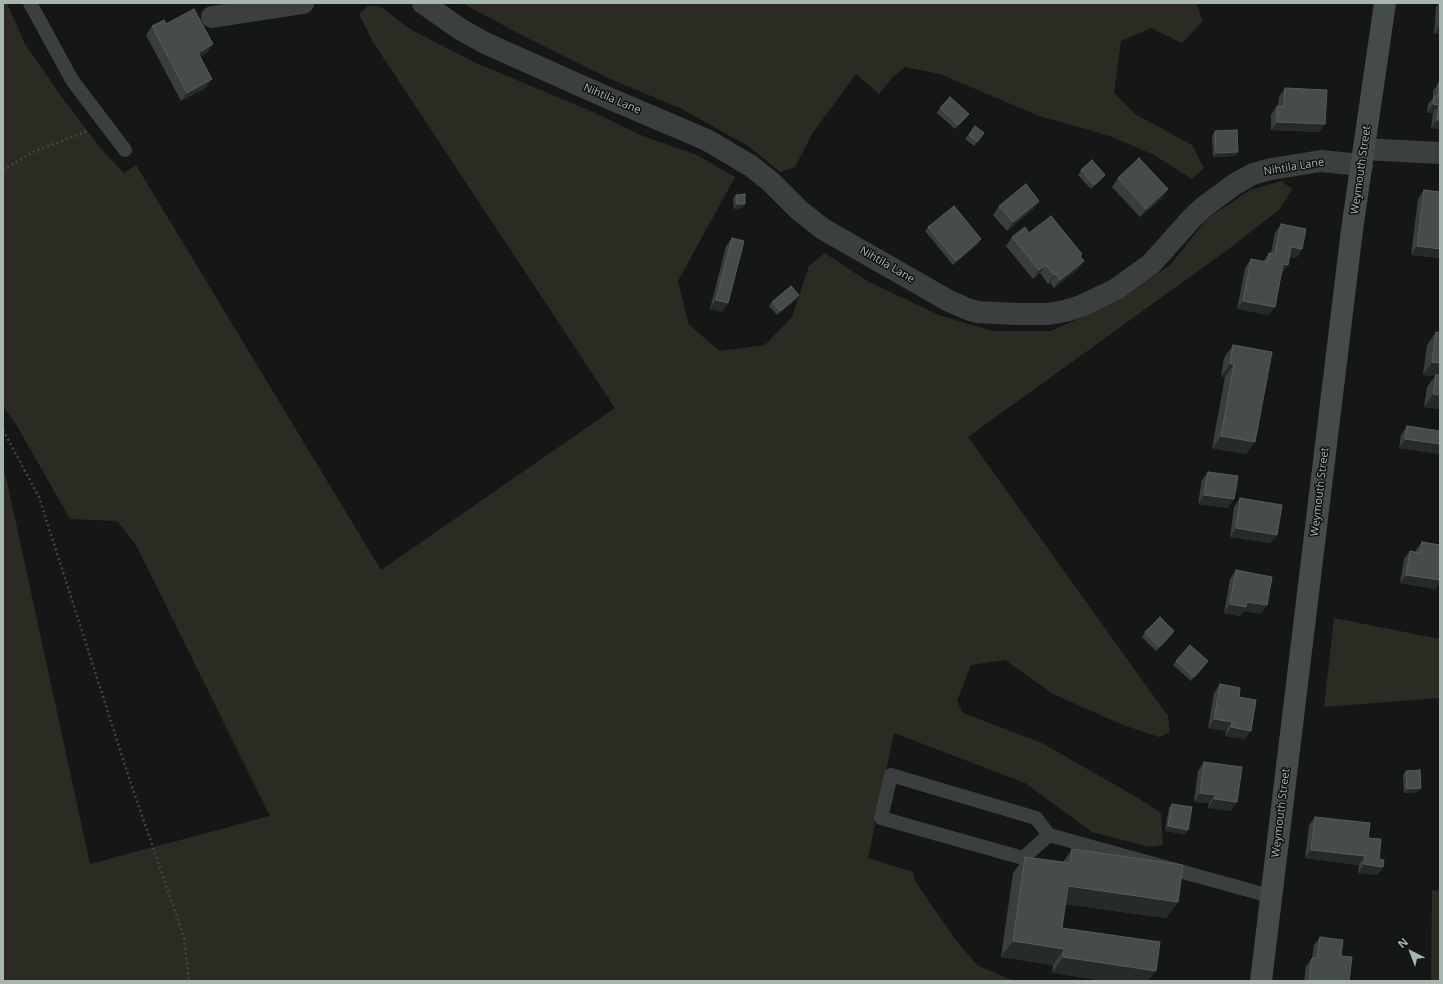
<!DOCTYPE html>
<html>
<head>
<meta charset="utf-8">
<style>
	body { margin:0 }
	#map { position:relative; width:1443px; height:984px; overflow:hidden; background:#151716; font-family:"Open Sans",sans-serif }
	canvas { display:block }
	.frame { position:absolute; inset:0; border:4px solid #a7b6ae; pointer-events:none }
	.north { position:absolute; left:1391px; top:932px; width:40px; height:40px; -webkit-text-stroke:3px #101211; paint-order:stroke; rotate:318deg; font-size:11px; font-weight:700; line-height:16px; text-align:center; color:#a7b6ae }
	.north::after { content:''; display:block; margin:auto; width:14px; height:18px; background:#a7b6ae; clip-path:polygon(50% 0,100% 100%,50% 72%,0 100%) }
</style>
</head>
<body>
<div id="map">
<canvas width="1443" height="984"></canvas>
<div class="frame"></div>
<div class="north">N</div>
</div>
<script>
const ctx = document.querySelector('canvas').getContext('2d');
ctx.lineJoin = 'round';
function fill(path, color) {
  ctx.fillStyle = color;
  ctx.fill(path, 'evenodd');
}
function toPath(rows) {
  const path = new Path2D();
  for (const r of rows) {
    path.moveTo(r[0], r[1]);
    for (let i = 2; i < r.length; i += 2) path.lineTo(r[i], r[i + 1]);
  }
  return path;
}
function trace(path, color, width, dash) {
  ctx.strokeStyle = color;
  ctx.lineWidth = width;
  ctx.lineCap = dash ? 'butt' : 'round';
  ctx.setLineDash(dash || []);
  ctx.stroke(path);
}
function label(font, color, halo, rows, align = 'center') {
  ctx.font = font + ' "Open Sans",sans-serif';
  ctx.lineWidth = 3;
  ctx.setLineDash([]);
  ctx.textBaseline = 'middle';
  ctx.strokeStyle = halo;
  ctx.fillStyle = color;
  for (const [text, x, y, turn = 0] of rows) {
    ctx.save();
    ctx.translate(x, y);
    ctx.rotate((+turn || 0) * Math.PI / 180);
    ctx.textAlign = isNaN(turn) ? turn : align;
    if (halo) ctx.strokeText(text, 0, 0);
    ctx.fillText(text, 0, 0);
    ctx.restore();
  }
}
const green = toPath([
	[3,3,7,3,25,44,61,96,102,150,124,173,136,165,381,570,615,408,373,42,359,14,369,5,381,7,410,29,476,63,586,109,643,136,697,155,735,177,678,281,689,325,720,351,765,345,792,317,809,266,825,253,867,281,939,315,992,331,1051,331,1120,300,1171,264,1208,218,1250,190,1282,181,1292,189,1280,209,1230,248,968,437,1168,716,1170,732,1159,737,1123,725,1053,694,1005,660,971,665,957,701,963,713,1042,743,1138,798,1161,813,1163,845,1149,847,1092,832,1025,783,894,733,868,858,913,872,915,881,955,939,977,965,1009,979,1018,981,3,981,3,471,6,477,90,864,270,816,136,545,117,521,70,519,17,426,3,406],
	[462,3,1196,3,1203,21,1182,43,1151,28,1121,41,1114,93,1135,114,1192,145,1204,168,1192,179,1154,155,1110,136,1039,116,940,74,905,67,893,77,879,94,856,74,812,134,795,167,780,172,748,146,682,109,610,79,531,40],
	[1334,618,1440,639,1440,698,1324,707],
	[1432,890,1440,891,1440,981,1431,981]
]);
const path = toPath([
	[3,170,35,151,88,131],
	[3,430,39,497,130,781,184,937,189,981]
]);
const lane = toPath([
	[30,3,72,80,125,150],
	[1049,835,1023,858,881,818,891,775,1036,818,1049,835,1270,896]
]);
const street = toPath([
	[423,3,460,29,485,43,606,97,707,140,751,166,771,182,799,210,823,229,949,301,970,310,978,312,1016,314,1048,314,1065,311,1081,306,1115,290,1151,264,1192,218,1205,206,1235,184,1253,174,1271,169,1321,161,1362,165],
	[212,17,303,3],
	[1364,149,1440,153]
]);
const secondary = toPath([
	[1261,981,1352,230,1385,3]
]);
const wall = toPath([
	[1439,3,1440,3,1440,34,1434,34,1436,7],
	[166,24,207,53,200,57,206,88,181,101,146,35,152,26],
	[1439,82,1440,129,1431,128,1433,113,1427,113,1428,104,1433,98,1433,91],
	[1285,88,1319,132,1271,130,1271,115,1277,106,1278,106,1279,97],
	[940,108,969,114,955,129,937,113],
	[975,126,984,133,974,146,965,139],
	[1215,131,1235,156,1213,157,1212,136],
	[1081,170,1102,179,1091,189,1078,175],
	[1118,178,1162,198,1140,217,1112,187],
	[1424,190,1440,192,1440,258,1411,255,1418,199],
	[736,195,742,208,734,209,733,199],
	[1039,201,1033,209,1007,231,993,215,999,206],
	[1281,224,1302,249,1296,258,1290,257,1282,274,1281,274,1269,315,1237,309,1245,268,1251,259,1263,262,1269,253,1271,253,1275,233],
	[928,227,978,244,953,265,925,231],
	[1029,233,1080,257,1078,269,1054,288,1050,283,1048,284,1040,273,1033,279,1006,246,1012,237],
	[732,238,722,312,710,309,726,246],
	[796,300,777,315,769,306,772,302],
	[1436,332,1440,333,1440,409,1424,407,1427,387,1435,376,1423,375,1427,345],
	[1233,345,1246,454,1212,448,1225,377,1221,376,1224,358],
	[1407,426,1440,431,1440,458,1439,458,1440,454,1399,448,1401,435],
	[1208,472,1228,508,1198,504,1202,480],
	[1240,498,1271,543,1230,537,1234,507],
	[1422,542,1440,545,1440,582,1435,589,1400,583,1404,559,1410,551,1416,552,1416,550],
	[1236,570,1261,614,1244,611,1240,616,1224,613,1230,579],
	[1174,631,1171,636,1156,651,1142,637,1145,632],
	[1176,661,1208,661,1191,681,1173,665],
	[1220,684,1239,697,1245,739,1225,736,1226,731,1208,728,1214,693],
	[1204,762,1231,811,1208,808,1209,803,1194,802,1198,771],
	[1406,771,1418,792,1404,793,1403,775],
	[1172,804,1188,830,1185,834,1165,831,1169,808],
	[1315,817,1368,838,1383,867,1377,875,1358,873,1359,865,1305,858,1309,825],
	[1072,849,1178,902,1166,918,1065,904,1062,928,1160,942,1052,973,1053,965,1001,957,1013,873,1025,857,1063,862],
	[1320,937,1341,956,1349,981,1304,981,1306,966,1312,958,1314,945]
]);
const shadedWall = toPath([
	[1440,25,1440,34,1434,34],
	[213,44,207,53,192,61,198,53],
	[212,79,206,88,181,101,187,93],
	[1433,104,1439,105,1433,113,1427,113],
	[969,114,966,118,955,129,958,125],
	[1437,120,1440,120,1440,129,1431,128],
	[1277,122,1325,124,1319,132,1271,130],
	[1238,152,1235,156,1213,157,1216,153],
	[1105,175,1102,179,1091,189,1094,185],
	[1168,189,1162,198,1140,217,1146,209],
	[1039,201,1033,209,1007,231,1013,222],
	[737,204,745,204,742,208,734,209],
	[981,239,978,244,953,265,956,261],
	[1417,246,1440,249,1440,258,1411,255],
	[1291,247,1302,249,1296,258,1285,256],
	[1084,261,1078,269,1054,288,1060,280],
	[1283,264,1288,265,1282,274,1277,273],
	[1046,265,1040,273,1033,279,1039,270],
	[1056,274,1050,283,1048,284,1054,275],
	[799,295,796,300,777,315,780,311],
	[716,300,728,303,722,312,710,309],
	[1243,301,1275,307,1269,315,1237,309],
	[1432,362,1440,363,1440,374,1438,377,1436,375,1435,376,1423,375],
	[1230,364,1234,364,1225,377,1221,376],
	[1433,394,1440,395,1440,409,1424,407],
	[1221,436,1255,442,1246,454,1212,448],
	[1405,439,1440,444,1440,454,1399,448],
	[1204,495,1234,499,1228,508,1198,504],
	[1236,528,1277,535,1271,543,1230,537],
	[1406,575,1440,580,1440,582,1435,589,1400,583],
	[1247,602,1267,605,1261,614,1244,611,1240,616,1224,613,1230,604],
	[1174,631,1171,636,1156,651,1159,647],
	[1208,661,1205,666,1191,681,1194,677],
	[1214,719,1232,722,1226,731,1208,728],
	[1231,727,1251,731,1245,739,1225,736],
	[1421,788,1418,792,1404,793,1407,789],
	[1200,793,1215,795,1209,803,1194,802],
	[1214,799,1237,802,1231,811,1208,808],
	[1168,826,1188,830,1185,834,1165,831],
	[1311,850,1365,856,1359,865,1305,858],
	[1364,864,1383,867,1377,875,1358,873],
	[1068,886,1178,902,1166,918,1056,903],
	[1013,941,1064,949,1053,965,1001,957],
	[1063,957,1156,971,1148,981,1103,981,1052,973]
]);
const building = toPath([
	[194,9,213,44,198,53,212,79,187,93,152,26,164,20,166,24,194,9],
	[1439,82,1440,82,1440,120,1437,120,1439,105,1433,104,1434,96,1438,96,1439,82],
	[1285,88,1327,90,1325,124,1277,122,1277,106,1284,107,1285,88],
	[950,97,969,114,958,125,940,108,950,97],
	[975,126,984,133,977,142,969,135,975,126],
	[1237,130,1238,152,1216,153,1215,131,1237,130],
	[1139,158,1168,189,1146,209,1118,178,1139,158],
	[1092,160,1105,175,1094,185,1081,170,1092,160],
	[1026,184,1039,201,1013,222,999,206,1026,184],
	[1424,190,1440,192,1440,249,1417,246,1424,190],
	[745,194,745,204,737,204,736,195,745,194],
	[954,206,981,239,956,261,928,227,954,206],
	[1051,216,1082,254,1080,256,1084,261,1060,280,1056,274,1054,275,1046,265,1039,270,1012,237,1025,227,1029,233,1051,216],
	[1281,224,1306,229,1302,249,1291,247,1288,265,1283,264,1275,307,1243,301,1251,259,1267,262,1269,253,1275,254,1281,224],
	[732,238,744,241,728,303,716,300,732,238],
	[791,286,799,295,780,311,772,302,791,286],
	[1436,332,1440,333,1440,363,1432,362,1436,332],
	[1233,345,1272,352,1255,442,1221,436,1234,364,1230,364,1233,345],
	[1436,375,1440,375,1440,395,1433,394,1436,375],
	[1407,426,1440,431,1440,444,1405,439,1407,426],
	[1208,472,1238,476,1234,499,1204,495,1208,472],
	[1240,498,1282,505,1277,535,1236,528,1240,498],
	[1422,542,1440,545,1440,580,1406,575,1410,551,1420,553,1422,542],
	[1236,570,1272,577,1267,605,1247,602,1246,607,1230,604,1236,570],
	[1160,617,1174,631,1159,647,1145,632,1160,617],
	[1190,645,1208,661,1194,677,1176,661,1190,645],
	[1220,684,1240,688,1239,697,1256,700,1251,731,1231,727,1232,722,1214,719,1220,684],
	[1204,762,1242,767,1237,802,1214,799,1215,795,1200,793,1204,762],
	[1420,770,1421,788,1407,789,1406,771,1420,770],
	[1172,804,1192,807,1188,830,1168,826,1172,804],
	[1315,817,1370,823,1368,838,1381,839,1379,859,1384,860,1383,867,1364,864,1365,856,1311,850,1315,817],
	[1072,849,1183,865,1178,902,1068,886,1062,928,1160,942,1156,971,1063,957,1064,949,1013,941,1025,857,1070,863,1072,849],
	[1320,937,1343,940,1341,956,1352,957,1349,981,1309,981,1312,958,1317,958,1320,937]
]);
const streetNames = [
	["Nihtila Lane",612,99,23],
	["Nihtila Lane",1294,167,-9],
	["Weymouth Street",1361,170,-82],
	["Nihtila Lane",887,265,30],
	["Weymouth Street",1320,492,-83],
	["Weymouth Street",1281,813,-83]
];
fill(green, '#2b2b23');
trace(path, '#404743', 2.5, [2, 3]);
trace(lane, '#3b403e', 14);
trace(street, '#3b403e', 22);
trace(secondary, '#444b48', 22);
fill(wall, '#3a3f3d');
fill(shadedWall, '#262a29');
fill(building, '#464c4a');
trace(building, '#555c59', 1);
label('11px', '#a7b6ae', '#101211', streetNames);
</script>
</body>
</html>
